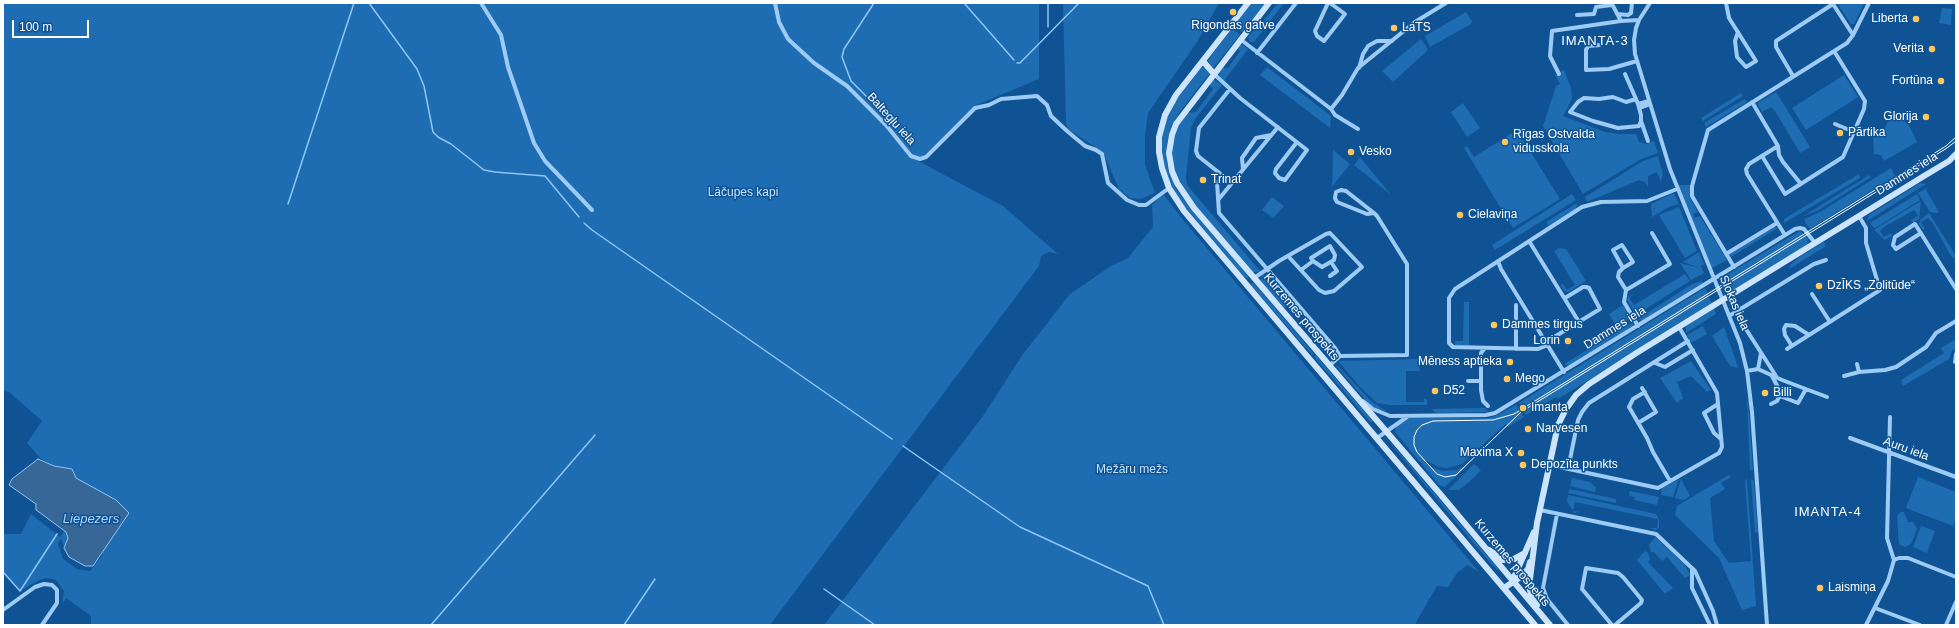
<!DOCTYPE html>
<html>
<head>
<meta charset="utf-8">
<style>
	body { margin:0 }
	#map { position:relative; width:1959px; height:628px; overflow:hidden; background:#0f5394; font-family:Arial,sans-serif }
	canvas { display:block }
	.frame { position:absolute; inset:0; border:4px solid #fff; pointer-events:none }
	.scale { position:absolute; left:12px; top:20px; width:77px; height:18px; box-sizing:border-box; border:2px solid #fff; border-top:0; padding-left:5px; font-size:12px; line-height:14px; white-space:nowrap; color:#fff; -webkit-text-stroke:3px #0f5394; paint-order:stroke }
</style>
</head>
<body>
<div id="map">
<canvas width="1959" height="628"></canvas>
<div class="frame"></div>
<div class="scale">100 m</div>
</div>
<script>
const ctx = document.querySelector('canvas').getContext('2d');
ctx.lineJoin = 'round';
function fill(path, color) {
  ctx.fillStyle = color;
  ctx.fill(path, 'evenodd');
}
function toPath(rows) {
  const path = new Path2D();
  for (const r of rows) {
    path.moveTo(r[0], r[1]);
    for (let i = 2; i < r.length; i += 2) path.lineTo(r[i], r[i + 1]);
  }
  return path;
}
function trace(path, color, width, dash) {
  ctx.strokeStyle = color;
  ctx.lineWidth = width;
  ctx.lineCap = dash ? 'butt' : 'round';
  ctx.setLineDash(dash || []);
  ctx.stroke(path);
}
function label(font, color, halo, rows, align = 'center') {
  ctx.font = font + ' Arial,sans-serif';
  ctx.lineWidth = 3;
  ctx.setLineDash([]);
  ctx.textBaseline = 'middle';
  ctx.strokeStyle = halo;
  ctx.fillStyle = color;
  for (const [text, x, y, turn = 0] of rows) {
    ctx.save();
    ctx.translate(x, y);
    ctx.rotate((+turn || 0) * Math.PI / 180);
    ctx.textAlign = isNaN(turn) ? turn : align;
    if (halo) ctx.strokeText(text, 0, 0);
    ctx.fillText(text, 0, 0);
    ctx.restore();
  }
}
const green = toPath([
	[3,3,1039,3,1039,79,974,106,918,161,1003,206,1058,254,1048,252,1041,256,1039,266,770,625,91,625,91,616,66,598,62,604,64,591,56,580,47,578,39,580,20,591,3,572,3,534,21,534,31,514,60,537,64,531,66,532,68,538,67,544,64,548,61,538,58,544,63,559,77,569,90,571,102,556,116,500,76,478,72,469,54,466,41,459,27,443,42,421,9,392,3,390],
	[1063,3,1219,3,1197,42,1148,113,1145,136,1145,165,1155,193,1141,199,1130,198,1119,189,1103,152,1068,129,1066,123],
	[1252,3,1265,3,1242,32,1234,26],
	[1278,3,1284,3,1254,42,1250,42,1248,37,1258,25,1261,24],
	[1837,3,1864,3,1854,24,1851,24],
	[1942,8,1952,9,1951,25,1939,23],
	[1466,12,1472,21,1471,24,1430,47,1425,36],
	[1232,28,1240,35,1213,68,1208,60],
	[1421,39,1428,50,1393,82,1382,71],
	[1239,45,1242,45,1248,49,1224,81,1218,73,1221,68,1228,68,1240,51,1237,48],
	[1202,67,1206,68,1210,73,1182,109,1171,126,1167,144,1167,162,1176,189,1183,198,1244,271,1248,276,1248,279,1244,277,1181,202,1168,180,1164,166,1161,144,1164,122,1177,99],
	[1267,67,1331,116,1330,128,1260,75],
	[1564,70,1571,88,1572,99,1563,116,1605,132,1620,134,1636,134,1639,142,1646,144,1654,141,1658,153,1641,159,1583,194,1543,126,1556,86,1560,84,1555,75],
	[1844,75,1858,97,1806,130,1792,108],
	[1213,79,1222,85,1195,119,1191,128,1186,177,1187,185,1260,271,1258,272,1252,272,1188,196,1179,181,1174,166,1172,148,1178,126,1186,113,1196,112,1213,89,1209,84],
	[1776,92,1810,147,1800,153,1775,111,1771,107,1762,112,1758,105,1758,103],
	[1741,93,1743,96,1703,121,1701,118],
	[1745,99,1747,102,1706,127,1704,123],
	[1463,103,1480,128,1467,137,1451,112],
	[1892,111,1909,125,1917,142,1884,161,1881,155,1874,154,1873,136,1884,131],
	[1517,130,1560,199,1513,228,1464,148,1467,146,1474,157],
	[1333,150,1350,164,1332,187],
	[1658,156,1663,174,1661,182,1657,172,1648,176,1648,187,1645,182,1639,180,1587,202,1585,197,1643,161],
	[1360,157,1391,195,1354,165],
	[1891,168,1895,176,1810,229,1806,224,1804,219,1820,212],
	[1859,174,1860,178,1784,223,1784,219],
	[1869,175,1871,177,1819,210,1802,217],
	[1920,183,1926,184,1867,221,1869,215],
	[1678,185,1690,185,1690,198,1698,212,1693,214,1695,218,1700,216,1727,260,1712,268],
	[1929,187,1926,190,1939,212,1937,213,1930,212,1918,193],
	[1674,193,1679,204,1669,207,1652,217,1651,204],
	[1163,194,1184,221,1479,572,1467,565,1457,573,1448,587,1437,586,1416,622,1416,625,824,625,983,416,1023,354,1070,294,1111,266,1128,258,1153,227,1152,205],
	[1572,194,1576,200,1495,250,1492,245],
	[1917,194,1920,200,1875,228,1873,227,1870,223],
	[1272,197,1284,206,1273,218,1262,210],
	[1921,201,1919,219,1913,223,1911,220,1918,216,1914,210,1884,227,1880,231,1884,237,1891,233,1892,236,1885,240,1875,231,1875,229],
	[1577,203,1576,209,1549,226,1546,222],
	[1679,207,1697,251,1685,258,1659,215],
	[1929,213,1956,256,1956,260,1951,256,1932,222,1928,218,1921,222,1925,229,1923,230,1919,224,1920,220],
	[1774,227,1778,228,1731,257,1730,254],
	[1800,231,1808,239,1807,245,1729,293,1723,277],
	[1824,242,1826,246,1791,268,1788,267,1799,257],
	[1559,248,1566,249,1586,281,1568,292,1564,291,1561,285,1563,284,1567,290,1575,285,1554,251],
	[1699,252,1704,264,1701,266,1704,273,1691,280,1680,263,1700,268,1683,262],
	[1263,274,1288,304,1285,308,1260,281],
	[1685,274,1690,281,1636,315,1627,300,1628,297,1635,293,1629,298,1634,305],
	[1702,281,1703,283,1641,321,1638,319,1692,284],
	[1251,283,1254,283,1314,354,1313,355,1304,346,1251,285],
	[1705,288,1712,304,1558,399,1556,397,1526,415,1519,403],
	[1464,302,1469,302,1469,345,1455,345,1455,341,1463,341],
	[1623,305,1631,318,1617,327,1609,314],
	[1714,308,1716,314,1686,333,1686,326],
	[1633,322,1633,326,1569,366,1564,364],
	[1703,326,1707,334,1691,343,1687,335],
	[1724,327,1736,361,1738,368,1730,366,1712,336],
	[1956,339,1956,349,1952,351,1949,359,1903,386,1901,380,1944,353,1941,348],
	[1316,355,1322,363,1374,422,1370,422,1345,393,1314,357],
	[1418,359,1420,371,1406,371,1406,402,1424,402,1424,398,1427,400,1427,405,1389,405,1377,403,1360,387,1339,362,1340,361],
	[1691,361,1711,390,1707,392,1691,376,1677,382,1683,398,1677,403,1660,378],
	[1336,364,1372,402,1388,412,1378,409,1368,403,1337,367],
	[1747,401,1748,401,1753,470,1750,470],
	[1516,405,1524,417,1508,427,1506,424,1501,428,1462,464,1448,468,1439,467,1425,460,1430,467,1443,471,1457,470,1465,466,1466,467,1445,487,1439,485,1395,432,1397,425,1409,418,1488,418,1495,416],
	[1485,408,1488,412,1437,413,1434,412,1432,409],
	[1385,437,1407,461,1499,570,1496,569,1480,551],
	[1474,464,1481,470,1468,483,1459,490,1448,490],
	[1729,475,1731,477,1721,483,1725,489,1710,498,1714,541,1729,563,1751,561,1745,481,1747,479,1756,606,1742,610,1719,558,1675,515,1677,506],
	[1918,477,1956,492,1956,518,1953,526,1906,508],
	[1572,478,1590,482,1596,488,1595,492,1570,486],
	[1679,479,1673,497,1661,495,1662,488],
	[1681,479,1690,496,1684,500,1675,498],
	[1751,479,1754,481,1758,532,1755,533],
	[1569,489,1616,499,1616,503,1568,493],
	[1630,491,1659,497,1657,505,1634,500,1635,497,1629,496],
	[1568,495,1656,514,1659,519,1659,528,1655,530,1650,528,1657,528,1658,519,1575,502,1573,511,1580,512,1574,513,1567,501],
	[1900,512,1904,512,1908,522,1913,522,1917,529,1911,544,1905,547,1899,544,1897,516],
	[1921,526,1935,531,1927,553,1913,547],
	[1655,537,1684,564,1690,575,1685,578,1667,557,1662,561,1654,552,1651,552,1649,545],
	[1645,551,1648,553,1650,559,1648,562,1673,588,1665,594,1637,560]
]);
const water = toPath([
	[38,459,54,466,72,469,76,478,116,500,129,513,93,566,85,566,69,557,64,548,68,538,66,532,39,512,36,510,36,504,9,485,12,479,38,459]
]);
const stream = toPath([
	[369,3,417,69,424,86,433,132,438,137,451,144,484,170,495,172,545,176,579,217],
	[874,3,844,49,842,57,851,81,880,110],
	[964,3,1014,60],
	[1048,3,1048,27],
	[1017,63,1020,63,1079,3],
	[288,204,354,3],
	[584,223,592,230,892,439],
	[903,446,1020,527,1148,586,1164,625],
	[3,572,20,591,57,534],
	[824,589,875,625],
	[431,625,595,435],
	[624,625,655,579]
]);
const street = toPath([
	[481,3,501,35,508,67,534,143,545,161,592,210],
	[775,3,779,22,788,39,814,63,847,86,886,125,911,156,920,159,926,157,975,108,989,105,1001,99,1037,96,1047,105,1051,116,1067,131,1085,146,1096,150,1102,154,1108,183,1127,200,1139,205,1146,205,1169,188],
	[1328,3,1315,31,1317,36,1324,41,1345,14,1330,3],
	[1650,3,1639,20,1636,28,1634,40,1635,54,1670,169,1740,343,1747,371,1752,412,1767,625],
	[1726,3,1729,18,1756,61,1746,67,1737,57,1735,41,1738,32],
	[1612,4,1621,21,1639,20],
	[1617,14,1628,15,1631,13,1632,3],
	[1577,15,1594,14,1596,7,1612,5],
	[1240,39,1331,109,1335,115,1358,129],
	[1600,45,1588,46,1586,50,1586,70,1609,69,1637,61],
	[1257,53,1296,3],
	[1359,68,1363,54,1368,46,1377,41,1392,41],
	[1214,74,1240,98,1307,150,1285,180,1279,178,1275,173,1276,169,1297,142],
	[1559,74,1550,56,1552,31,1621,21],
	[1625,74,1636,99,1638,104,1641,115,1641,121,1639,126,1618,128,1593,121,1570,112,1578,102,1584,98,1599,99,1613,97,1626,102,1636,99],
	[1793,76,1776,47,1776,41,1833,4,1853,35],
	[1230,89,1199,128,1196,151,1198,156,1232,183],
	[1752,102,1778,146,1779,155,1783,162,1801,184],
	[1638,104,1649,101],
	[1639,108,1650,104],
	[1331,109,1342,95,1358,68,1415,22,1446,3],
	[1641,121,1648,141],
	[1835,124,1854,132],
	[1778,146,1749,164,1746,169,1747,174,1785,235],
	[1762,156,1785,194,1843,157,1864,109,1865,101,1834,51],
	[1243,169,1242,158,1256,138,1271,135],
	[1217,182,1219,213,1335,348,1340,356],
	[1218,200,1278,127],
	[1921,233,1896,249,1893,245,1895,237,1915,224,1956,289],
	[1529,241,1579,322],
	[1726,254,1777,223],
	[1498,261,1501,269,1564,372],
	[1734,267,1692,196,1692,186,1708,130,1847,43,1853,35,1869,3],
	[1623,268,1633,262,1622,245,1613,250,1623,268,1619,272,1618,277,1626,290],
	[1301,270,1313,261,1311,258,1330,246,1335,255,1334,260,1322,267,1313,261],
	[1330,276,1337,271,1331,262],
	[1254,278,1279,261,1326,234,1330,233,1362,267,1334,291,1325,293,1319,290,1288,256],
	[1626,290,1670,264,1652,233],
	[1626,290,1624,302,1638,326],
	[1812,294,1830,322],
	[1735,312,1776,376],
	[1729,316,1814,264,1826,260],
	[1546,342,1600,309,1589,288,1586,287,1583,287,1565,298],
	[1548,345,1538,349,1453,347,1449,343,1449,298,1455,289,1582,207,1601,202,1647,201,1677,189],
	[1792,346,1785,335,1784,329,1786,325,1795,326,1809,335],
	[1485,348,1481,353,1481,390,1483,401,1488,406],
	[1516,349,1516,305],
	[1787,349,1880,290,1866,243,1866,228,1859,216],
	[1955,362,1956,354],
	[1655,363,1665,367,1693,350],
	[1857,364,1859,372],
	[1329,366,1340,356,1407,355,1407,264,1377,216,1374,213,1346,191,1341,190,1336,192,1335,198,1337,202,1367,214,1374,213],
	[1758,369,1761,353],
	[1747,371,1758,369,1782,380,1827,397],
	[1844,376,1859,372,1885,370,1896,367,1926,347,1936,333,1956,321],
	[1468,381,1481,381],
	[1645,392,1633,399,1629,407,1647,438,1653,452,1670,481],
	[1780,396,1798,403,1806,389],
	[1363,401,1373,409,1390,416,1486,415,1495,413,1795,229,1800,228,1804,229,1815,243],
	[1718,404,1704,413,1714,433,1721,439],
	[1771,404,1777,401,1781,393,1772,376],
	[1890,417,1887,538,1894,560],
	[1638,423,1656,412,1642,388],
	[1377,438,1407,417],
	[1850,438,1956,477],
	[1550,465,1658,488,1719,453,1722,447,1717,393,1679,327],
	[1568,469,1578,420,1582,412,1589,403,1688,341],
	[1540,510,1656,534,1695,571,1713,611,1717,625],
	[1557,514,1543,588,1547,599,1568,625],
	[1692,568,1692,588,1710,625],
	[1875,608,1920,625],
	[3,610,35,587,44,584,52,585,57,590,57,603,42,625],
	[1612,625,1582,589,1586,568,1618,573,1623,577,1642,600,1641,603,1615,625],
	[1866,625,1888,581,1894,560,1899,558,1908,558,1956,577],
	[1946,625,1956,602]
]);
const secondary = toPath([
	[1248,3,1176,95,1165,115,1159,137,1159,152,1162,168,1169,188,1184,211,1535,625],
	[1269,3,1176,124,1172,135,1169,153,1172,171,1177,183,1194,208,1441,495,1550,625],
	[1203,61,1214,74],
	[1489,550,1503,560,1514,559,1525,553],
	[1512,582,1534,532],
	[1504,588,1519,578,1528,569,1530,562],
	[1537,605,1532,597,1529,587,1537,523,1558,425,1566,409,1576,395,1589,384,1638,352,1924,176,1949,161,1956,154]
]);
const tram = toPath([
	[1956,137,1946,146,1514,414,1493,420,1433,421,1422,425,1417,430,1414,437,1414,445,1417,452,1437,474,1445,477,1456,475,1521,412,1947,148,1956,141]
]);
const markers = [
	[1233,12,4,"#ffc55f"],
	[1916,19,4,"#ffc55f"],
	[1394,28,4,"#ffc55f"],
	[1932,49,4,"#ffc55f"],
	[1941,81,4,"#ffc55f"],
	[1926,117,4,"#ffc55f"],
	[1840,133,4,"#ffc55f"],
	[1505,142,4,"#ffc55f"],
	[1351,152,4,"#ffc55f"],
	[1203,180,4,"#ffc55f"],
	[1460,215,4,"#ffc55f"],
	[1819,286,4,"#ffc55f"],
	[1494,325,4,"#ffc55f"],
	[1568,341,4,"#ffc55f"],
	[1510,362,4,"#ffc55f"],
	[1507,379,4,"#ffc55f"],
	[1435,391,4,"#ffc55f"],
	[1765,393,4,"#ffc55f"],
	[1523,408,4,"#ffc55f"],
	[1528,429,4,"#ffc55f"],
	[1521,453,4,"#ffc55f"],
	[1523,465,4,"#ffc55f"],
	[1820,588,4,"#ffc55f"]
];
const poiNames = [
	["Liberta",1908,19,"right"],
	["Rigondas gatve",1233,26,"center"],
	["LaTS",1402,28],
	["Verita",1924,49,"right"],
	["Fortūna",1933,81,"right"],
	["Glorija",1918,117,"right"],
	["Pārtika",1848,133],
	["Rīgas Ostvalda",1513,135],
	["vidusskola",1513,149],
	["Vesko",1359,152],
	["Trinat",1211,180],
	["Cielaviņa",1468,215],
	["DzĪKS „Zolitūde“",1827,286],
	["Dammes tirgus",1502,325],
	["Lorin",1560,341,"right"],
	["Mēness aptieka",1502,362,"right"],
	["Mego",1515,379],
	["D52",1443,391],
	["Billi",1773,393],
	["Imanta",1531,408],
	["Narvesen",1536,429],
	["Maxima X",1513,453,"right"],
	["Depozīta punkts",1531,465],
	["Laismiņa",1828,588]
];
const streetNames = [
	["Baltegļu iela",891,119,48],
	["Dammes iela",1907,174,-32],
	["Slokas iela",1734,303,67],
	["Kurzemes prospekts",1301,317,50],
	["Dammes iela",1615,328,-32],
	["Auru iela",1906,449,20],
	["Kurzemes prospekts",1512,563,50]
];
const parkNames = [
	["Lāčupes kapi",743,193],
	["Mežāru mežs",1132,470]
];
const neighbourhoodNames = [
	["IMANTA-3",1595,41],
	["IMANTA-4",1828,512]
];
const waterNames = [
	["Liepezers",91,519]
];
fill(green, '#1e6cb2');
fill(water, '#366797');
trace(water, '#8ec7f8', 1);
trace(stream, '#8ec7f8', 1.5);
trace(street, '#9dcbf4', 4);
trace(secondary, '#cce5fd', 6);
trace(tram, '#fff', 1);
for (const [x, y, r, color] of markers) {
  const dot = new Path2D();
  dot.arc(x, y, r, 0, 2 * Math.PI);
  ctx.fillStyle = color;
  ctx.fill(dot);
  trace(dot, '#0f5394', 1.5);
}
label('12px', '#fff', '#0f5394', poiNames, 'left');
label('12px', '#fff', '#0f5394', streetNames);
label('12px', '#c4e3fe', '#0f5394', parkNames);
ctx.letterSpacing = '1px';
label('13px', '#fff', '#0f5394', neighbourhoodNames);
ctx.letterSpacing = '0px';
label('italic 13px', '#a9d4fb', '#0f5394', waterNames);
</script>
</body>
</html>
